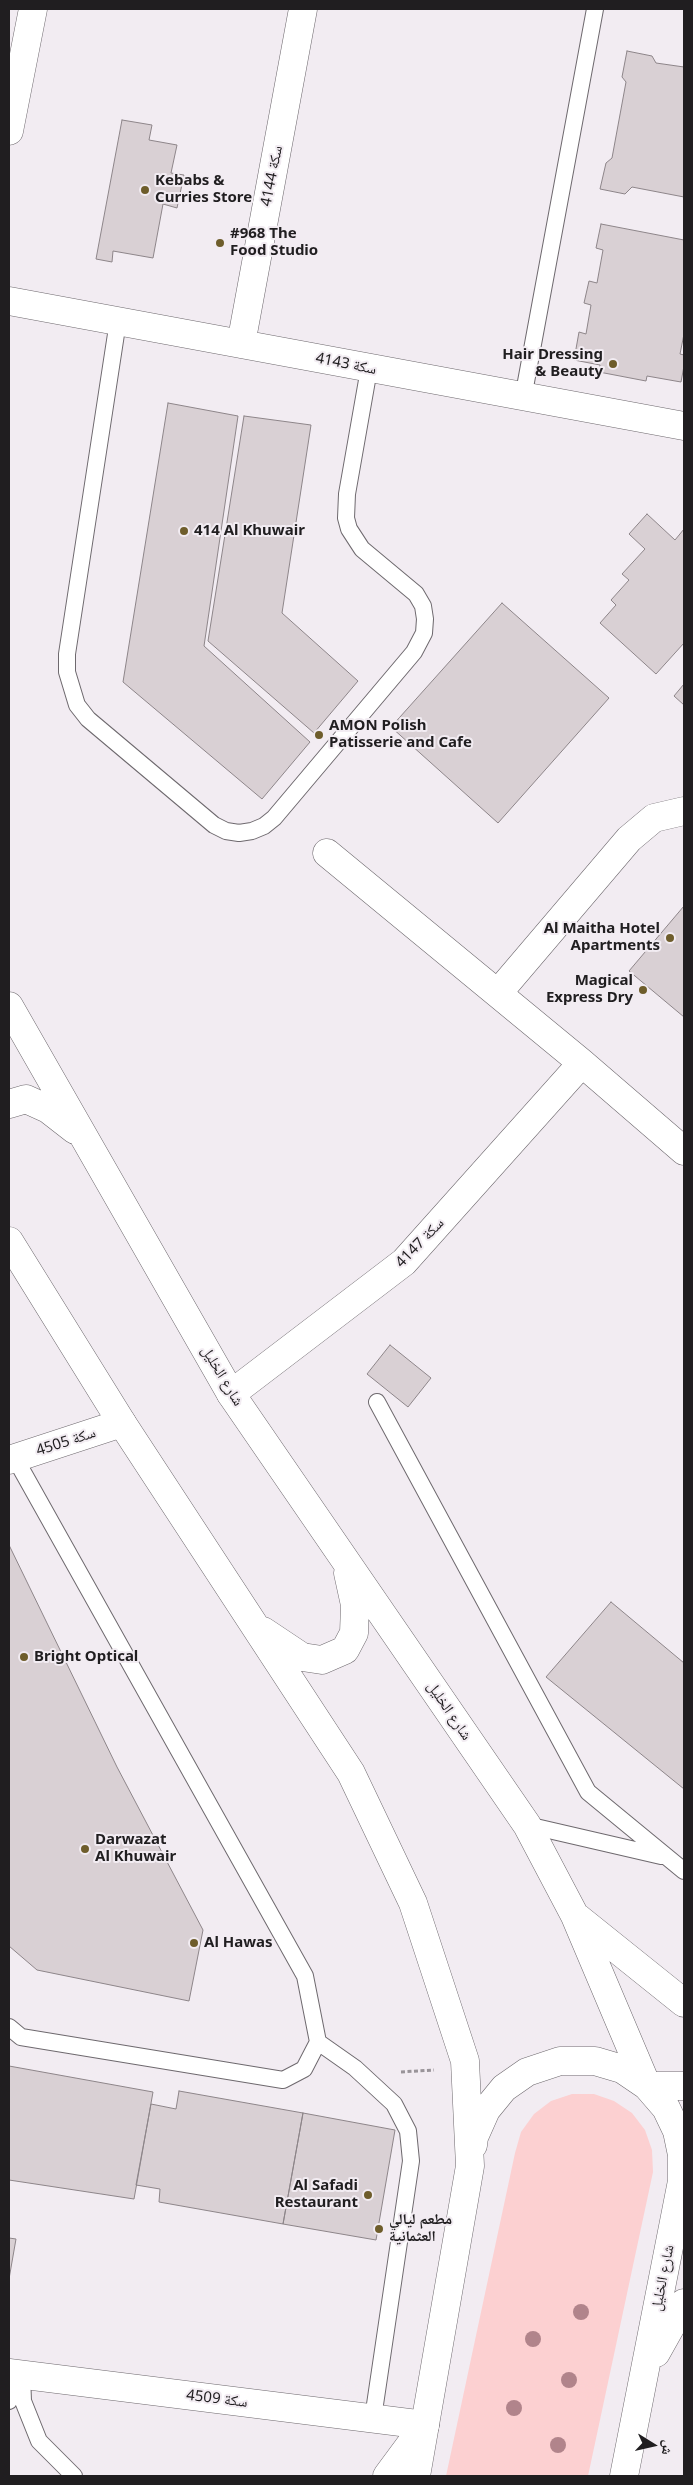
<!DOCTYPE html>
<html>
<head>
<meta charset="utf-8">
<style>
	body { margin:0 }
	#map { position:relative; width:693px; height:2485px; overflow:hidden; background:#f2ecf2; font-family:"Noto Sans","Noto Naskh Arabic",sans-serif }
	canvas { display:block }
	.frame { position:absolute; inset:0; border:10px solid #201e20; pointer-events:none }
	.north { position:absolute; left:628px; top:2420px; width:50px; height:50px; -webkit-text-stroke:4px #f2ecf2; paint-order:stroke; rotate:100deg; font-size:14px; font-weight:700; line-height:20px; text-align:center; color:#201e20 }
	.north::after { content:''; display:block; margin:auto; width:18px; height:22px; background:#201e20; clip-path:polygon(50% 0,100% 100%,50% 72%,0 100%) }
</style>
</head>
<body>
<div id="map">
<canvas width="693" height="2485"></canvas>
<div class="frame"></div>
<div class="north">ش</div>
</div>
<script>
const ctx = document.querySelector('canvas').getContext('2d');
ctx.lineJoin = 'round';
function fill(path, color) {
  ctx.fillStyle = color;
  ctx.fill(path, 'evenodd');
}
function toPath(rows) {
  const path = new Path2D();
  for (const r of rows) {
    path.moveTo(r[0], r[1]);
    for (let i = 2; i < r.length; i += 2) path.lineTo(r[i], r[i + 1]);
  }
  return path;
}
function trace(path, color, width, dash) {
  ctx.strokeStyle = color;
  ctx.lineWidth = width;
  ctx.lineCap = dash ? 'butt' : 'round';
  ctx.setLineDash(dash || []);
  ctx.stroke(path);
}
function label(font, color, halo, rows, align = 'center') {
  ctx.font = font + ' "Noto Sans","Noto Naskh Arabic",sans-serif';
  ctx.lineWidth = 4;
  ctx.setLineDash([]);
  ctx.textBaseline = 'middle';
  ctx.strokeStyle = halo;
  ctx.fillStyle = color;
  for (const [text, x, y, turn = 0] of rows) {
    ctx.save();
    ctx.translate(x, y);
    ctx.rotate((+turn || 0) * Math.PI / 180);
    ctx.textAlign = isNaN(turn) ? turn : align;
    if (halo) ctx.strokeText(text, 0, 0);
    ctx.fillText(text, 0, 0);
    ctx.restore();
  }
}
const green = toPath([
	[572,2094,594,2094,614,2101,632,2113,645,2130,652,2150,653,2172,588,2476,446,2476,515,2153,521,2132,534,2114,551,2101]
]);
const building = toPath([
	[627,51,652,56,656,63,684,67,684,197,632,187,625,194,600,189,606,163,612,158,626,82,622,77,627,51],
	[122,120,152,125,149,140,177,145,171,173,184,175,177,208,163,204,153,258,113,251,112,262,96,259,122,120],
	[601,224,684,240,684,334,680,354,684,355,684,366,681,382,647,376,646,381,599,372,600,365,574,360,579,332,586,334,591,305,584,303,589,281,597,283,603,250,596,248,601,224],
	[168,403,238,416,204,646,310,742,262,799,123,682,168,403],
	[244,416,311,425,282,613,358,681,314,733,208,641,244,416],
	[647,514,675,540,684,529,684,643,656,674,600,623,616,605,611,600,629,580,622,574,645,549,629,534,647,514],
	[502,603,609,698,498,823,391,727,502,603],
	[684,684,684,705,674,696,684,684],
	[684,906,684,1017,629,971,684,906],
	[390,1345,431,1378,408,1407,367,1374,390,1345],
	[9,1545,117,1767,203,1930,189,2001,37,1970,9,1946,9,1545],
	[611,1602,684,1663,684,1789,546,1677,611,1602],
	[9,2066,153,2092,134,2199,9,2180,9,2066],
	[179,2091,303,2113,283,2224,159,2202,160,2189,136,2185,151,2104,176,2109,179,2091],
	[303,2113,395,2130,376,2240,283,2224,303,2113],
	[9,2238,16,2239,9,2279,9,2238]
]);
const path = toPath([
	[401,2072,434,2070]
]);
const lane = toPath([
	[118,321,67,654,67,672,77,705,88,719,214,825,226,831,239,833,252,831,264,826,274,818,414,652,424,633,425,619,423,606,416,594,362,549,349,529,346,518,347,494,369,369],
	[523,398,595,9],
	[377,1402,588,1792,684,1871],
	[527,1825,661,1856],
	[9,2027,21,2037,283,2080,304,2069,318,2042,305,1976,15,1458],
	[318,2042,355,2068,394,2104,408,2131,411,2161,373,2418],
	[22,2374,23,2401,39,2441,74,2476],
	[9,2401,21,2376]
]);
const street = toPath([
	[9,301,684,426],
	[241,344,303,9],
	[327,853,582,1063],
	[498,993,629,839,654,818,684,811],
	[231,1394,404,1262,582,1063,684,1151],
	[9,1460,122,1423],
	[9,2373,425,2425]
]);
const secondary = toPath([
	[9,131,33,9],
	[9,1006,231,1394,527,1825,575,1916,647,2086,666,2108,677,2131,682,2155,682,2181,624,2476],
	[9,1104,26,1099,48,1109,75,1130],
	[9,1241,122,1423,351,1773,413,1903,465,2061,470,2166,416,2476],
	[263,1631,302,1657,322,1660,345,1650,354,1633,355,1605,348,1573],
	[578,1918,684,2003],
	[473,2145,474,2137,486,2110,504,2088,527,2072,560,2061,595,2061,622,2069,647,2086,684,2086],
	[656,2353,684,2303],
	[387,2476,421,2430]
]);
const trees = [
	[581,2312],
	[533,2339],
	[569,2380],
	[514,2408],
	[558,2445]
];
const markers = [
	[145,190,5,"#6e5d2b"],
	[220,243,5,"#6e5d2b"],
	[613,364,5,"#6e5d2b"],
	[184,531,5,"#6e5d2b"],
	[319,735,5,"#6e5d2b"],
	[670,938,5,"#6e5d2b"],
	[643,990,5,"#6e5d2b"],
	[24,1657,5,"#6e5d2b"],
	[85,1849,5,"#6e5d2b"],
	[194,1943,5,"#6e5d2b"],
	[368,2195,5,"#6e5d2b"],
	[379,2229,5,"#6e5d2b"]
];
const streetNames = [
	["سكة 4144",272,176,-79],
	["سكة 4143",346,364,11],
	["سكة 4147",420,1243,-46],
	["شارع الخليل",222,1376,59],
	["سكة 4505",66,1442,-18],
	["شارع الخليل",449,1711,56],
	["شارع الخليل",663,2278,-79],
	["سكة 4509",217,2399,7]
];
const poiNames = [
	["Kebabs &",155,181],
	["Curries Store",155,198],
	["#968 The",230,234],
	["Food Studio",230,251],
	["Hair Dressing",603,355,"right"],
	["& Beauty",603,372,"right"],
	["414 Al Khuwair",194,531],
	["AMON Polish",329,726],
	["Patisserie and Cafe",329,743],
	["Al Maitha Hotel",660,929,"right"],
	["Apartments",660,946,"right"],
	["Magical",633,981,"right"],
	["Express Dry",633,998,"right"],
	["Bright Optical",34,1657],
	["Darwazat",95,1840],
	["Al Khuwair",95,1857],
	["Al Hawas",204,1943],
	["Al Safadi",358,2186,"right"],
	["Restaurant",358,2203,"right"],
	["مطعم ليالي",389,2220],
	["العثمانية",389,2237]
];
fill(green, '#fcd0d1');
fill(building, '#d9d0d4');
trace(building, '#8d8589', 1);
trace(lane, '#6e696e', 18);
trace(street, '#6e696e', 29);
trace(secondary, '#6e696e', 29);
trace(path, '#999499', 3, [4, 2.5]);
trace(lane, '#fff', 16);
trace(street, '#fff', 28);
trace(secondary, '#fff', 28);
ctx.fillStyle = '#b1848b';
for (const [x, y] of trees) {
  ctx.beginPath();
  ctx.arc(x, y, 8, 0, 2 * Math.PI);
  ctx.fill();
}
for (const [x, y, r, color] of markers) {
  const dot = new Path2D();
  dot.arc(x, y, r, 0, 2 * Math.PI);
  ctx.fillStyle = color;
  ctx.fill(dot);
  trace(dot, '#f2ecf2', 2);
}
label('15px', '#201e20', '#f2ecf2', streetNames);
label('bold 15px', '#201e20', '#f2ecf2', poiNames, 'left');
</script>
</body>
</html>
